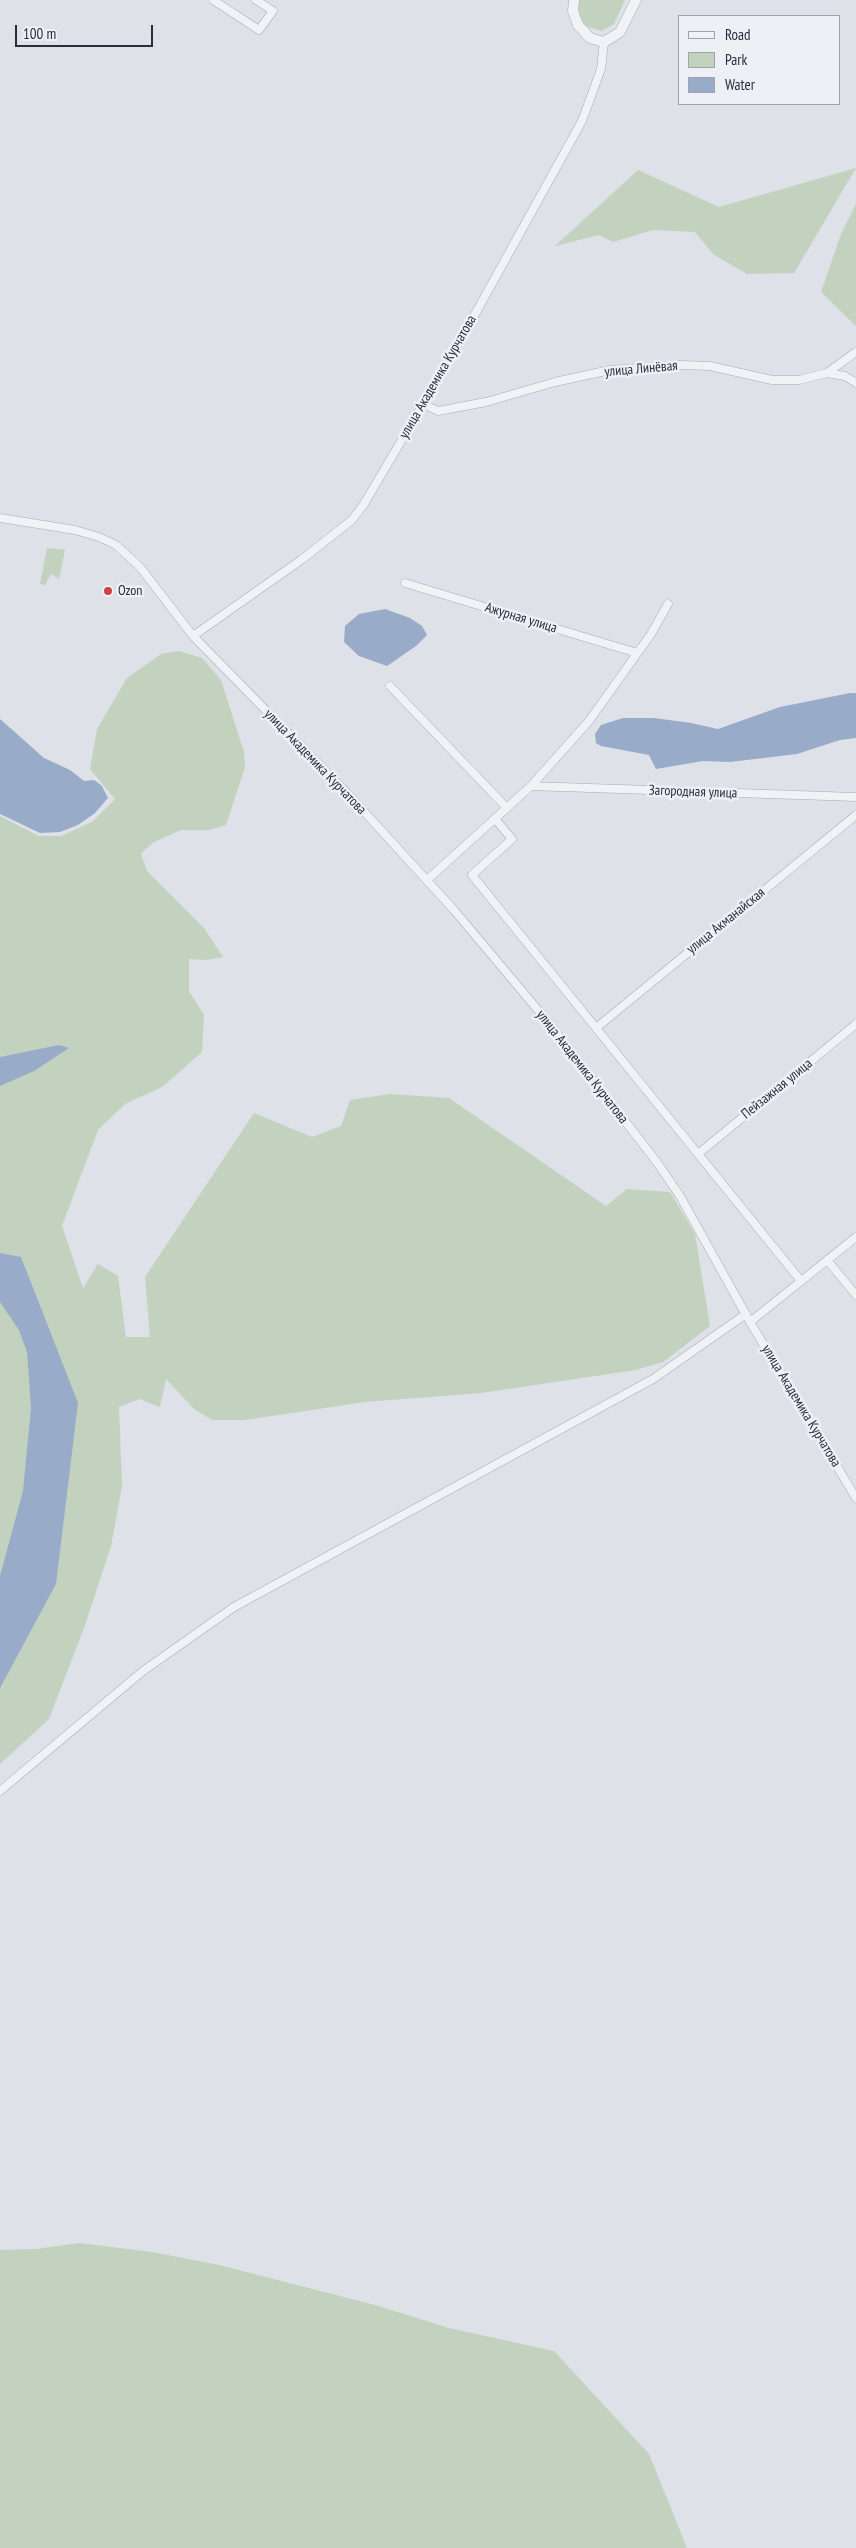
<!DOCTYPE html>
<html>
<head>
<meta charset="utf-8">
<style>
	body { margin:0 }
	#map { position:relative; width:856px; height:2548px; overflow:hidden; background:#dee1e8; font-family:"PT Sans Narrow",sans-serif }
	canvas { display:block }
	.legend { position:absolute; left:678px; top:15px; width:162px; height:90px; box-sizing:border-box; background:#edf0f5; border:1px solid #9ea2ac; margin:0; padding:6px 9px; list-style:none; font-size:15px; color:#272d3f }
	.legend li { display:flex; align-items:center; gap:10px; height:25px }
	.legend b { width:25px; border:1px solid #9ea2ac }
	.scale { position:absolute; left:15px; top:25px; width:138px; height:22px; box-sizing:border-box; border:2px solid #272d3f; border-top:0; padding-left:6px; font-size:15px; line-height:18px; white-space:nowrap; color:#272d3f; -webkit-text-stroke:4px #edf0f5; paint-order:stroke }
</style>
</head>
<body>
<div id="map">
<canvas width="856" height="2548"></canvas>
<ul class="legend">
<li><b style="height:6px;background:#f1f2f6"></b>Road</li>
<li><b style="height:14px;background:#c2d2bf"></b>Park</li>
<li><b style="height:14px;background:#98abc8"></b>Water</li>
</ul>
<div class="scale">100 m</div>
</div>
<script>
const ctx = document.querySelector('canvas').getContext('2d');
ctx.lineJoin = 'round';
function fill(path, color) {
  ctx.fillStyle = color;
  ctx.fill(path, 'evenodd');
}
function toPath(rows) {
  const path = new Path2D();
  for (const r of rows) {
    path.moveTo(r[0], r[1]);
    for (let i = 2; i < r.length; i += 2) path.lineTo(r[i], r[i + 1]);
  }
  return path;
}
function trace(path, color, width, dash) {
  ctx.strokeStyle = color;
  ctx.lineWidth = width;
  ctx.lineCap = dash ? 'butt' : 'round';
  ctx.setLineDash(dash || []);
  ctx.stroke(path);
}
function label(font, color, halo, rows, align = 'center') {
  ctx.font = font + ' "PT Sans Narrow",sans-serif';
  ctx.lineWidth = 5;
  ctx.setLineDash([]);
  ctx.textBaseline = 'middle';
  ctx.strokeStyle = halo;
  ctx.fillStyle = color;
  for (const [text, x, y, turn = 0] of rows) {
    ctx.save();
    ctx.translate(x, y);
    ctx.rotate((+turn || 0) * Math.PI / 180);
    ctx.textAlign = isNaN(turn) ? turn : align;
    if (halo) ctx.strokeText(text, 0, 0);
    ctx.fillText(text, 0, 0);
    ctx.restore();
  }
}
const green = toPath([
	[578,0,625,0,614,24,602,31,585,26,577,12],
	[856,168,794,273,747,274,713,254,695,232,653,230,613,242,599,235,555,246,638,170,719,207],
	[856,204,856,326,821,292,841,234],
	[47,548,65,550,59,579,51,574,45,585,40,584],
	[179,651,202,658,221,680,244,752,245,767,226,825,209,830,181,830,154,842,141,853,147,871,204,928,223,957,206,960,189,959,189,991,204,1015,202,1052,162,1087,125,1104,98,1130,62,1226,83,1288,98,1264,118,1276,126,1337,150,1337,145,1277,254,1113,312,1137,341,1126,350,1100,390,1094,449,1098,606,1206,627,1189,670,1192,695,1234,710,1326,663,1362,636,1370,481,1393,365,1402,245,1420,212,1420,194,1409,166,1379,160,1407,139,1399,119,1407,122,1486,111,1546,84,1628,49,1719,0,1764,0,816,39,836,61,836,92,822,115,799,90,769,97,729,127,678,161,654],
	[79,2243,152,2252,219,2265,375,2305,449,2328,554,2351,649,2454,687,2548,0,2548,0,2250,36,2249]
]);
const water = toPath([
	[385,609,410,618,422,626,427,635,416,646,387,666,359,656,344,642,345,626,359,614],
	[850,693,856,693,856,738,840,740,797,754,730,762,703,761,656,769,649,755,601,746,596,743,595,734,601,725,623,718,654,718,691,723,718,729,780,707],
	[0,719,44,758,70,770,84,781,94,780,102,786,108,798,95,813,78,825,60,832,40,833,0,814],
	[59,1045,69,1048,34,1071,0,1086,0,1057],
	[0,1253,21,1257,78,1403,56,1584,0,1688,0,1576,23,1491,31,1408,27,1352,19,1330,0,1302]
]);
const minor = toPath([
	[213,0,259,30,273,11,256,0],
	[604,42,601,69,582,121,458,345,364,504,352,520,301,560,193,636,347,793,454,910,548,1022,656,1161,680,1196,750,1322,856,1498],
	[827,373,845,376,856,383],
	[423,404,438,411,486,402,555,382,610,370,681,365,710,366,772,380,799,380,827,373,856,352],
	[0,518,75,530,99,537,116,545,140,567,193,636],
	[405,583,637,653],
	[390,686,507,808],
	[531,786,856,797],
	[495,819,512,839,472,875,801,1281],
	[427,880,531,786,589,721,651,634,668,604],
	[596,1028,856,815],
	[698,1154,856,1024],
	[827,1260,856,1295],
	[750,1322,856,1237],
	[0,1791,143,1671,234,1607,653,1379,746,1314]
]);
const tertiary = toPath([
	[574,0,573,11,578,25,590,38,604,42,620,32,636,0]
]);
const markers = [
	[108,591,5,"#cf4147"]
];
const streetNames = [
	["улица Линёвая",641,369,-5],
	["улица Академика Курчатова",438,377,-60],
	["Ажурная улица",521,618,17],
	["улица Академика Курчатова",315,762,46],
	["Загородная улица",693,792,2],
	["улица Акманайская",726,921,-39],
	["улица Академика Курчатова",582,1067,52],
	["Пейзажная улица",777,1089,-39],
	["улица Академика Курчатова",801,1406,59]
];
const poiNames = [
	["Ozon",118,591]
];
fill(green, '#c2d2bf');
fill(water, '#98abc8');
trace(minor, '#a7abb5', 9);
trace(tertiary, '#a7abb5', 11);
trace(minor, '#f1f2f6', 8);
trace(tertiary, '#f1f2f6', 10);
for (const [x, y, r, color] of markers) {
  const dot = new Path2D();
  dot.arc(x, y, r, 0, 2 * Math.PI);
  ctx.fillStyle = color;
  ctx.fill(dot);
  trace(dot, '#edf0f5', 2);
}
label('14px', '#272d3f', '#edf0f5', streetNames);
label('14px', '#272d3f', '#edf0f5', poiNames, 'left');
</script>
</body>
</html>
